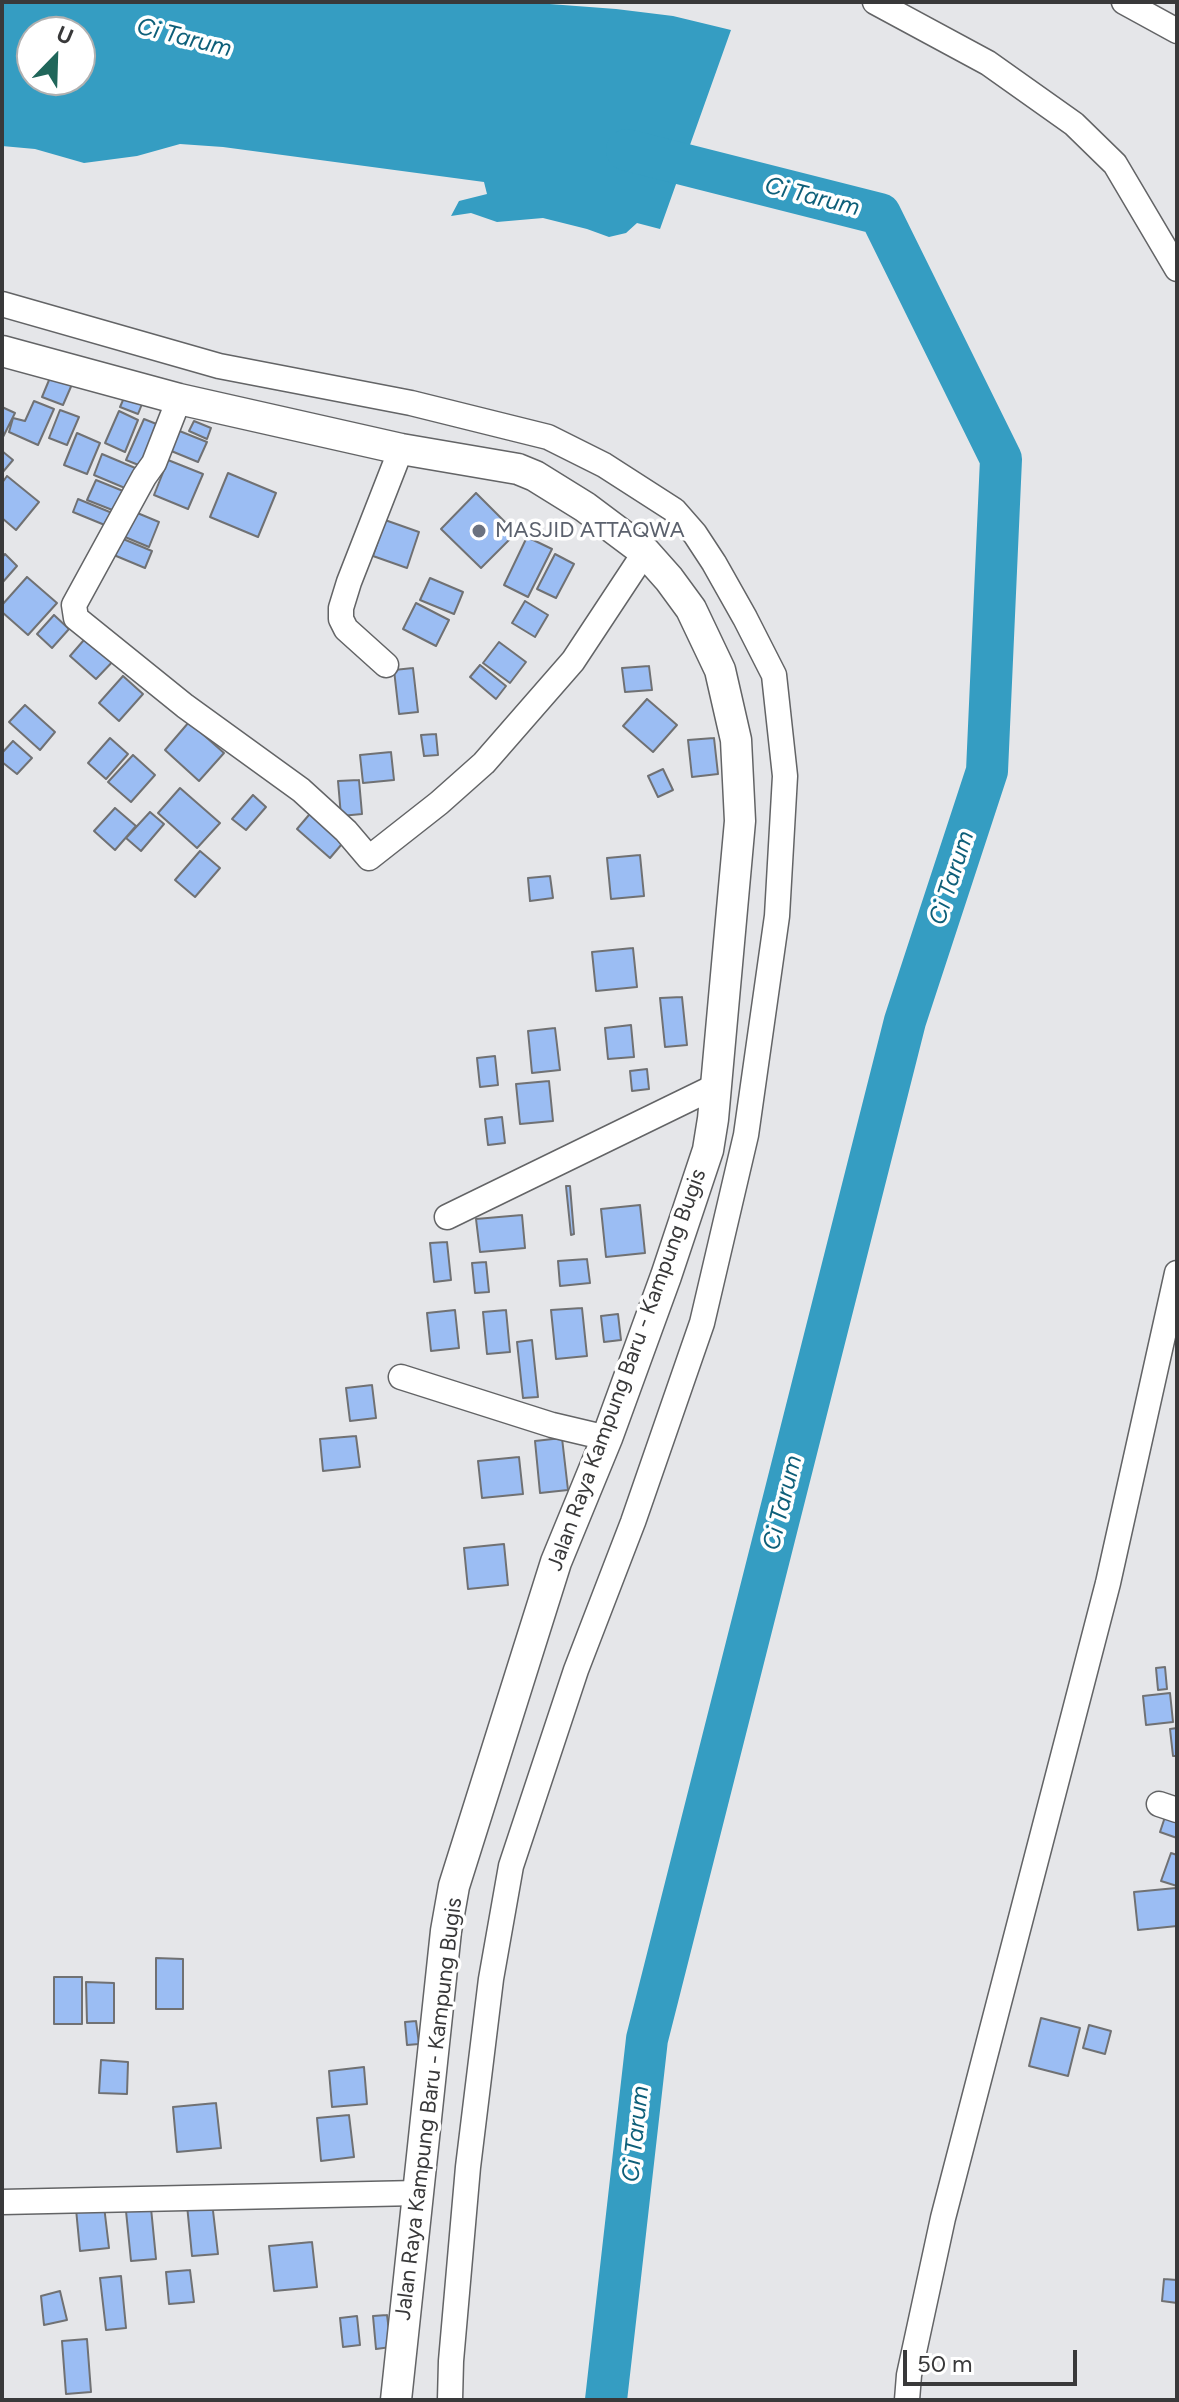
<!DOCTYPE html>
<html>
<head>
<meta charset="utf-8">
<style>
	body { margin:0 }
	#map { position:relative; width:1179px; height:2402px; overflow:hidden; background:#e5e6e9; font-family:Figtree,sans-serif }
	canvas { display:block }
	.frame { position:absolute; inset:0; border:4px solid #39393a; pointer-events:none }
	.north { position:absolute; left:16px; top:16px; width:80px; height:80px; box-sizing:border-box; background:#fff; border:2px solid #b0b0b0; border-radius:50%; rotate:23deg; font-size:22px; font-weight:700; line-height:32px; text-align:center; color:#39393a }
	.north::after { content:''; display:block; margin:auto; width:28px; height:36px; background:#20665a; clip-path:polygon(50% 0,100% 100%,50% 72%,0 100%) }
	.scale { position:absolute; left:903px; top:2350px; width:174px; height:36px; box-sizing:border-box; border:4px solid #39393a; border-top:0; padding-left:10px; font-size:24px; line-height:28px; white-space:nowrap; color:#39393a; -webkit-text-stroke:6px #fff; paint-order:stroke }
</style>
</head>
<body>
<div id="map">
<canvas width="1179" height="2402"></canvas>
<div class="frame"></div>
<div class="north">U</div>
<div class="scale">50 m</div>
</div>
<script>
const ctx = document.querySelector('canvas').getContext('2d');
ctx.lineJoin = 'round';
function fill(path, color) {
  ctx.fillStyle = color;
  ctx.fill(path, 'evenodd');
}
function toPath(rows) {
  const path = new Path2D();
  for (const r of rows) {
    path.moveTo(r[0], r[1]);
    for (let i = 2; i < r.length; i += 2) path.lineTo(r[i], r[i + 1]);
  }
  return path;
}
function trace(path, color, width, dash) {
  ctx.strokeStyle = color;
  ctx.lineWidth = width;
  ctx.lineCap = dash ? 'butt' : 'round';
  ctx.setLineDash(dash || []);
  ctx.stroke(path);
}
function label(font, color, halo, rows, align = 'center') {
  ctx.font = font + ' Figtree,sans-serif';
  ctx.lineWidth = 7;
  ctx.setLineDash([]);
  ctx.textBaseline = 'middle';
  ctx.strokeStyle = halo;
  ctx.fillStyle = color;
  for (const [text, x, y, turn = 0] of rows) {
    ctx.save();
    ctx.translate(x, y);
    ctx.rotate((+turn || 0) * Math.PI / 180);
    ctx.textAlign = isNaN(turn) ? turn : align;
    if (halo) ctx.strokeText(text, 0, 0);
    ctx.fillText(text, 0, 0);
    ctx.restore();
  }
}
const water = toPath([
	[2,2,523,2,616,9,673,16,731,30,660,229,637,223,626,233,609,237,587,229,543,218,497,222,471,213,451,216,459,201,487,194,484,182,223,147,180,144,137,156,84,163,35,149,2,146],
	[32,32,80,32,80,80,32,80]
]);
const river = toPath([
	[606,2400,647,2039,905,1021,987,771,1001,459,880,214,627,150]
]);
const building = toPath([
	[52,373,73,382,63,405,42,397,52,373],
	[127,391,144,399,138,414,120,407,127,391],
	[34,401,54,409,38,445,9,432,13,418,25,421,34,401],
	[2,407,15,413,2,439,2,407],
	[60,410,79,417,67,445,49,438,60,410],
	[119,411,138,420,125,452,105,443,119,411],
	[144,419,164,427,146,468,126,460,144,419],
	[194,421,211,428,207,439,189,431,194,421],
	[172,428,207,442,198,462,164,448,172,428],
	[77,433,100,443,87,474,64,465,77,433],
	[2,451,13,460,2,473,2,451],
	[102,454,140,470,132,491,94,475,102,454],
	[168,460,203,474,188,509,154,495,168,460],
	[228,473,276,493,258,537,210,517,228,473],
	[7,476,39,502,16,530,2,518,2,483,7,476],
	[96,480,128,493,120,513,87,500,96,480],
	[476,493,516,533,481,568,441,529,476,493],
	[78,499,117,515,112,528,73,512,78,499],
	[135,512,159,522,149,547,125,537,135,512],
	[385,520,419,532,407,568,373,556,385,520],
	[116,536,152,551,145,568,109,553,116,536],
	[527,537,552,549,528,597,504,585,527,537],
	[5,554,17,566,2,583,2,558,5,554],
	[555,554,574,564,556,598,537,589,555,554],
	[27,577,57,603,28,635,2,612,2,605,27,577],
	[430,578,463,592,454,614,420,600,430,578],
	[525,601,548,615,535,637,512,623,525,601],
	[416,603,449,620,436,646,403,629,416,603],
	[54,615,69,629,52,648,37,634,54,615],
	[90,633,117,657,96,679,70,656,90,633],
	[499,642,526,662,510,683,483,663,499,642],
	[480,665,506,686,496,699,470,677,480,665],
	[649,666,652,690,625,692,622,668,649,666],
	[413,668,418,712,399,714,394,670,413,668],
	[123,676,143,694,119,721,99,703,123,676],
	[647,699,677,725,653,752,623,726,647,699],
	[25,705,55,732,40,750,9,722,25,705],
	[189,722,224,753,199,781,165,750,189,722],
	[436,734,438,755,424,756,421,735,436,734],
	[110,738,128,754,106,779,88,763,110,738],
	[714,738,718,774,692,777,688,740,714,738],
	[13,741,32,758,17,774,2,762,2,753,13,741],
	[391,752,394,780,363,783,360,755,391,752],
	[133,755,155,775,131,802,108,782,133,755],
	[663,769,673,790,658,797,648,776,663,769],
	[359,780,362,814,341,816,338,781,359,780],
	[180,788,220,823,197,848,158,813,180,788],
	[253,795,266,807,246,830,232,819,253,795],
	[115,808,136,826,115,850,94,831,115,808],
	[314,809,347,838,330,858,297,829,314,809],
	[150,812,164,824,141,851,126,838,150,812],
	[200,851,220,868,195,897,175,880,200,851],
	[640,855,644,896,611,899,607,858,640,855],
	[550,876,553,898,530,901,528,878,550,876],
	[633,948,637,987,596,991,592,952,633,948],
	[682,997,687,1045,665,1047,660,998,682,997],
	[631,1025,634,1057,608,1059,605,1028,631,1025],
	[555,1028,560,1070,532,1073,528,1031,555,1028],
	[495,1056,498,1085,480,1087,477,1058,495,1056],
	[647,1069,649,1089,632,1091,630,1071,647,1069],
	[549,1081,553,1121,520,1124,516,1084,549,1081],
	[502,1117,505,1143,488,1145,485,1119,502,1117],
	[566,1186,570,1186,574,1234,571,1235,566,1186],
	[640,1205,645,1253,606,1257,601,1209,640,1205],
	[522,1215,525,1248,480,1252,476,1219,522,1215],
	[447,1242,451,1280,434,1282,430,1243,447,1242],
	[587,1259,590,1283,560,1286,558,1261,587,1259],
	[486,1262,489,1292,475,1293,472,1263,486,1262],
	[582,1308,587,1356,556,1359,551,1310,582,1308],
	[455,1310,459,1348,431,1351,427,1313,455,1310],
	[506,1310,510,1352,487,1354,483,1312,506,1310],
	[618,1314,621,1340,604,1342,601,1316,618,1314],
	[532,1340,538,1397,523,1398,517,1342,532,1340],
	[372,1385,376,1418,350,1421,346,1388,372,1385],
	[356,1436,360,1467,323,1471,320,1439,356,1436],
	[562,1438,568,1490,540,1493,535,1441,562,1438],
	[519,1457,523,1494,482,1498,478,1461,519,1457],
	[504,1544,508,1585,468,1589,464,1548,504,1544],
	[1165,1667,1167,1689,1158,1690,1156,1668,1165,1667],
	[1170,1693,1173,1722,1146,1725,1143,1696,1170,1693],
	[1177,1728,1177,1756,1173,1756,1170,1729,1177,1728],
	[1167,1811,1177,1815,1177,1838,1160,1832,1167,1811],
	[1171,1853,1177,1855,1177,1886,1161,1881,1171,1853],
	[1176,1888,1177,1926,1138,1930,1134,1892,1176,1888],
	[156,1958,183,1959,183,2009,156,2009,156,1958],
	[54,1977,82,1977,82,2024,54,2024,54,1977],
	[86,1982,114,1983,114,2023,87,2023,86,1982],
	[1041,2018,1080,2028,1068,2076,1029,2066,1041,2018],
	[416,2021,419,2044,407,2045,405,2022,416,2021],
	[1089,2025,1111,2031,1105,2054,1083,2048,1089,2025],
	[101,2060,128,2062,127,2094,99,2093,101,2060],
	[364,2067,367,2104,332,2107,329,2071,364,2067],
	[216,2103,221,2148,177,2152,173,2107,216,2103],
	[349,2115,354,2157,321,2161,317,2118,349,2115],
	[212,2202,218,2254,192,2256,187,2205,212,2202],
	[104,2206,109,2248,80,2251,76,2209,104,2206],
	[151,2208,156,2259,131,2261,126,2211,151,2208],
	[312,2242,317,2287,274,2291,269,2246,312,2242],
	[190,2270,194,2302,169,2304,166,2272,190,2270],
	[121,2276,126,2328,106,2330,100,2278,121,2276],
	[1164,2279,1177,2280,1177,2303,1162,2301,1164,2279],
	[60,2291,67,2320,44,2325,41,2296,60,2291],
	[387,2315,391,2347,376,2349,373,2316,387,2315],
	[357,2316,360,2345,343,2347,340,2318,357,2316],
	[87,2339,91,2392,66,2394,62,2341,87,2339]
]);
const minor = toPath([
	[875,2,988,63,1074,124,1115,164,1177,269],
	[1124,2,1177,31],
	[2,304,219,366,411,403,548,437,604,465,674,510,695,534,714,563,745,618,774,675,785,776,777,916,746,1135,702,1323,633,1522,576,1670,511,1866,491,1979,468,2167,451,2361,450,2400],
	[179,399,154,463,144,477,74,605,76,618,185,706,301,790,346,831,369,858,439,803,484,763,573,661,645,552],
	[386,665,346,629,341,619,341,608,349,582,401,449],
	[447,1217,716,1086],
	[401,1377,552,1425,607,1438],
	[1159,1804,1177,1810],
	[2,2202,417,2193],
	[907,2400,909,2375,943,2218,1108,1583,1177,1273]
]);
const tertiary = toPath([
	[2,351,179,399,401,449,518,469,535,476,585,507,645,552,669,579,691,609,720,670,736,740,740,821,713,1119,708,1150,666,1276,607,1438,556,1562,454,1886,446,1931,396,2400]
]);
const markers = [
	[479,531,8,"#6b7280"]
];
const worshipNames = [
	["MASJID ATTAQWA",495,531]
];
const streetNames = [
	["Jalan Raya Kampung Baru - Kampung Bugis",627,1370,-70],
	["Jalan Raya Kampung Baru - Kampung Bugis",429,2109,-83]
];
const waterNames = [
	["Ci Tarum",184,38,14],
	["Ci Tarum",812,197,14],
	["Ci Tarum",952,878,-72],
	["Ci Tarum",783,1503,-76],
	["Ci Tarum",636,2134,-84]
];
fill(water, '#359dc2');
trace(river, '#359dc2', 42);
fill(building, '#9bbdf3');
trace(building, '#707173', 2);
trace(minor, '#636466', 27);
trace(tertiary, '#636466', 33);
trace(minor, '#fff', 24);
trace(tertiary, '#fff', 30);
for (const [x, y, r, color] of markers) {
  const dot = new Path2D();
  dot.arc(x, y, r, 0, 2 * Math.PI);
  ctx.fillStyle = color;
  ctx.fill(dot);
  trace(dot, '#fff', 3);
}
label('22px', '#5b616d', '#fff', worshipNames, 'left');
label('22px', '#39393a', '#fff', streetNames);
label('italic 24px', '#0e5f79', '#fff', waterNames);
</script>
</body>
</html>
